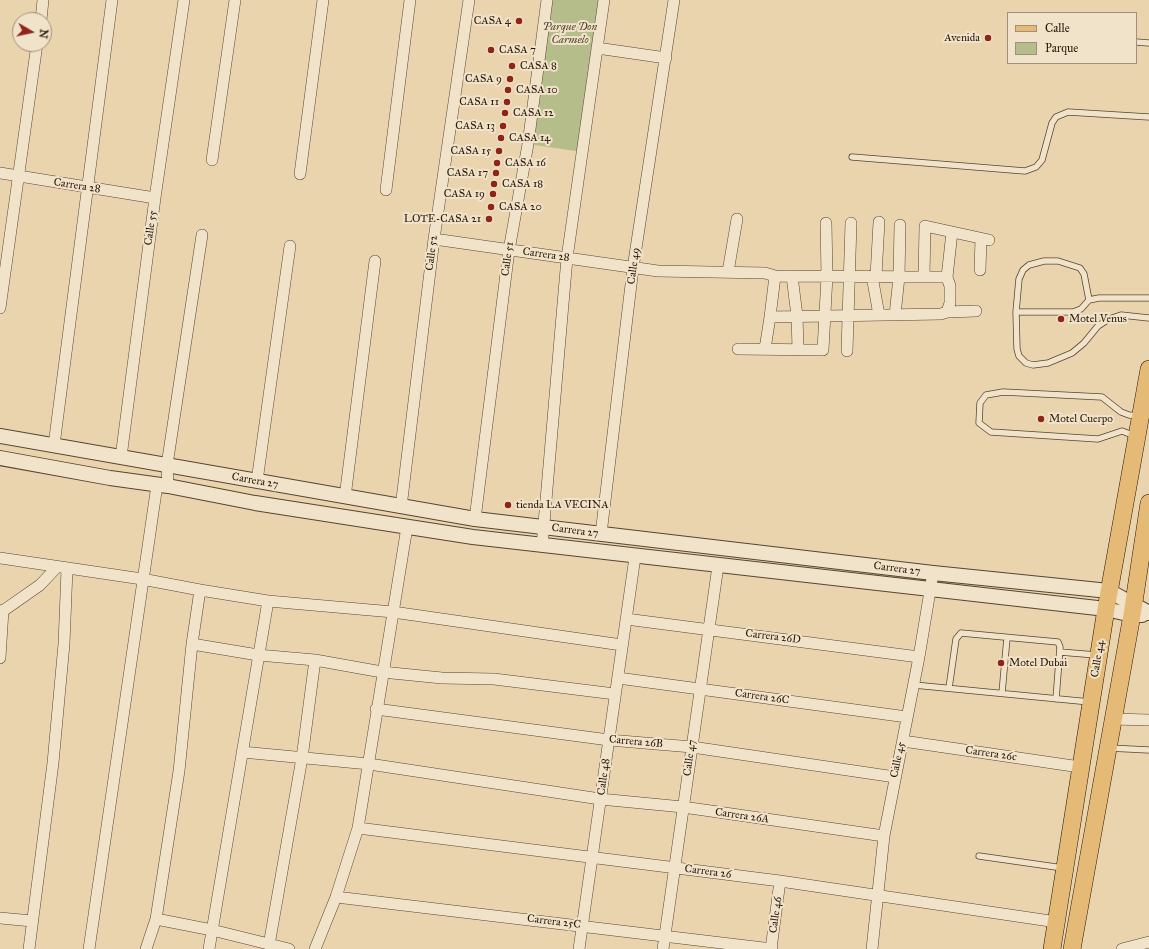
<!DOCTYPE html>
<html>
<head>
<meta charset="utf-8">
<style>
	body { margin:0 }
	#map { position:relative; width:1149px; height:949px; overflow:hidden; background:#ead4ad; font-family:"IM FELL Great Primer",serif }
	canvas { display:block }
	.legend { position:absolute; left:1007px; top:12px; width:130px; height:52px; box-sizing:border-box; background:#f1e3ca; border:1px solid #a1917c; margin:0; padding:5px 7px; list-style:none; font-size:12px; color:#281507 }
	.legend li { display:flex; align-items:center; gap:8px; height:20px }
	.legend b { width:20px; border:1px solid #a1917c }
	.north { position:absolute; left:12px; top:12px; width:40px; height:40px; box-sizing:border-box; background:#f1e3ca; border:1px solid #a1917c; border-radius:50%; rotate:99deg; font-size:11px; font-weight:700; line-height:16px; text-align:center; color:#281507 }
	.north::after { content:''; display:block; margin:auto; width:14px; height:18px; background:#8f2418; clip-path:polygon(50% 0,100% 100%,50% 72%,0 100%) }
</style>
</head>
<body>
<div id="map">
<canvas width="1149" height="949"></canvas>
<ul class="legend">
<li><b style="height:5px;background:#e5ba76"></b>Calle</li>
<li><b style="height:11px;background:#b5bd8b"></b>Parque</li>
</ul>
<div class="north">N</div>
</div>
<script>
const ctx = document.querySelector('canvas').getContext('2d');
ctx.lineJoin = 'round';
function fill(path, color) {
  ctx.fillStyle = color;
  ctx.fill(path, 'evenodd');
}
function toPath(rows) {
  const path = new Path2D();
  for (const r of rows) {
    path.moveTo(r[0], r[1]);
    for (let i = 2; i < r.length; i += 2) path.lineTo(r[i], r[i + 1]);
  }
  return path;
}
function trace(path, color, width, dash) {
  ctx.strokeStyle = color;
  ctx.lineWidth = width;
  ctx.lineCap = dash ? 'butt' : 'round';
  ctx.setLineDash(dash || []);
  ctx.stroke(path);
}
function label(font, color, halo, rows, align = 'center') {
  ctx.font = font + ' "IM FELL Great Primer",serif';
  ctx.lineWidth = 4;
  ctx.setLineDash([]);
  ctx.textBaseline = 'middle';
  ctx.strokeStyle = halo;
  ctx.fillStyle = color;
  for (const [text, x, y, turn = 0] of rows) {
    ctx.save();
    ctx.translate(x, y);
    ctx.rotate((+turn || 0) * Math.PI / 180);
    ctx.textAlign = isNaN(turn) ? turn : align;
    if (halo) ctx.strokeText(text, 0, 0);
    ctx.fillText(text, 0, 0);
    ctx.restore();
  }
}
const green = toPath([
	[545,0,604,0,582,152,528,144]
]);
const service = toPath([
	[1136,42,1149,43],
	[852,157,1025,171,1036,167,1042,160,1052,123,1056,117,1068,112,1149,117],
	[1089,300,1084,274,1080,268,1058,261,1044,261,1029,265,1023,270,1019,279,1016,312,1017,349,1019,356,1026,363,1033,365,1048,363,1072,353,1084,343,1098,326,1109,319,1121,315,1149,318],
	[1016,312,1073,312,1081,309,1089,300,1099,298,1149,298],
	[1135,436,1122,431,1098,439,991,432,979,423,980,403,986,395,1003,392,1102,397,1121,412,1129,415,1140,416],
	[1060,652,1096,655],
	[914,685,1090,702],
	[949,688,956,639,961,633,1058,642,1060,647,1056,699],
	[1002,693,1007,638],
	[1109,748,1149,750],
	[979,856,1063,868]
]);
const minor = toPath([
	[41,20,43,0],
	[597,48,666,58],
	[212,160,235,0],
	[0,173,155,198],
	[300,174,323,0],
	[386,190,410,0],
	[434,239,658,271,765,273,775,276,947,277,950,286,950,303,947,312,941,314,770,317,775,276],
	[980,270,981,239],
	[728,272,737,219],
	[792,276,797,316,798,349],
	[872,276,879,315],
	[876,276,879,222],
	[924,277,925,226,989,240],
	[947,277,952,232],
	[0,308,37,44],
	[947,312,976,311],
	[895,315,899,277,900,225],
	[738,349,823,350,827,276,826,223],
	[765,349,770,317],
	[847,351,851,223],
	[54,445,112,0],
	[121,457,155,198,184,0],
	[257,481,290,246],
	[168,486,167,465,202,235],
	[345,497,375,261],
	[401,507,434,239,469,0],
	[475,519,509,250,528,144,547,0],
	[601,534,633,268,674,0],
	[542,546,567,258,604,0],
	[0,558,142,579,200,590,268,601,393,612,622,645],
	[0,613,40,585,57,567],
	[626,619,919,657],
	[192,644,258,655,315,660,382,672,442,678,494,679,615,694],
	[0,658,3,610],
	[618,678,907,717],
	[376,709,609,740,692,747,895,777],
	[1113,719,1149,720],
	[903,741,1080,767],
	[242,752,369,764,600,799,683,807,884,836],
	[358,828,780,881,1057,922],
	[336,897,772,949],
	[0,918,32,921],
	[156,919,212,930,289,949],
	[269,945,302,758,315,660],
	[29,949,53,763,64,644,67,569],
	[89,949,157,485],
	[146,949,156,919,179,771,192,644,200,590],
	[209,949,268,601],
	[315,949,336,897,358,828,407,527],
	[579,949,635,557],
	[663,949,718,566],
	[771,949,780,881],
	[872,949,884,836,919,657,933,573],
	[1122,949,1149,942]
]);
const tertiary = toPath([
	[0,436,475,519,933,573,1109,591,1149,613],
	[0,458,110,478,168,486,255,503,473,537,1106,609,1132,615,1142,615]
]);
const primary = toPath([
	[1052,949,1106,609,1149,369],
	[1072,949,1132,615,1149,503]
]);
const markers = [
	[519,21,4,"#8f2418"],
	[988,38,4,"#8f2418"],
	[491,50,4,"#8f2418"],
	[512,66,4,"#8f2418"],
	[510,79,4,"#8f2418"],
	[508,90,4,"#8f2418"],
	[507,102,4,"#8f2418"],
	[505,113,4,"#8f2418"],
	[503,126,4,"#8f2418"],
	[501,138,4,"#8f2418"],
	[499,151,4,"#8f2418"],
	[497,163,4,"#8f2418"],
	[496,173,4,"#8f2418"],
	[494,184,4,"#8f2418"],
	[493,194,4,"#8f2418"],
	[491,207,4,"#8f2418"],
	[489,219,4,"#8f2418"],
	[1061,319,4,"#8f2418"],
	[1041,419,4,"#8f2418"],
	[508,505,4,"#8f2418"],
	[1001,663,4,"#8f2418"]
];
const poiNames = [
	["CASA 4",511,21,"right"],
	["Avenida",980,38,"right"],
	["CASA 7",499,50],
	["CASA 8",520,66],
	["CASA 9",502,79,"right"],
	["CASA 10",516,90],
	["CASA 11",499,102,"right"],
	["CASA 12",513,113],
	["CASA 13",495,126,"right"],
	["CASA 14",509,138],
	["CASA 15",491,151,"right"],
	["CASA 16",505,163],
	["CASA 17",488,173,"right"],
	["CASA 18",502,184],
	["CASA 19",485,194,"right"],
	["CASA 20",499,207],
	["LOTE-CASA 21",481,219,"right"],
	["Motel Venus",1069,319],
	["Motel Cuerpo",1049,419],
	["tienda LA VECINA",516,505],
	["Motel Dubai",1009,663]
];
const parkNames = [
	["Parque Don",570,27],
	["Carmelo",570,40]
];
const streetNames = [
	["Carrera 28",77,186,9],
	["Calle 55",151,228,-82],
	["Calle 52",432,253,-83],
	["Carrera 28",546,255,8],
	["Calle 51",508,259,-82],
	["Calle 49",634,266,-82],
	["Carrera 27",255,481,10],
	["Carrera 27",575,531,7],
	["Carrera 27",897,569,7],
	["Carrera 26D",773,637,7],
	["Calle 44",1098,659,-81],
	["Carrera 26C",762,697,8],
	["Carrera 26B",636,742,5],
	["Carrera 26c",991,754,8],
	["Calle 47",690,758,-82],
	["Calle 45",898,760,-78],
	["Calle 48",604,777,-82],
	["Carrera 26A",742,816,8],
	["Carrera 26",708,872,7],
	["Calle 46",776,915,-82],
	["Carrera 25C",554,922,7]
];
fill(green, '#b5bd8b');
trace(service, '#584530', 7);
trace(minor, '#584530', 12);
trace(tertiary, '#584530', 16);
trace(primary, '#281507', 18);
trace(service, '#f1e3ca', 5.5);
trace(minor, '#f1e3ca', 11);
trace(tertiary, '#f1e3ca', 14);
trace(primary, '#e5ba76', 17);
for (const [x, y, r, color] of markers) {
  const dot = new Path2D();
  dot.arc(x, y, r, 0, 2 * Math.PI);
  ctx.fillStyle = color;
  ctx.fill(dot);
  trace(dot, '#f1e3ca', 1.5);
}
label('11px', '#281507', '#f1e3ca', poiNames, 'left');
label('italic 11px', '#52472f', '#f1e3ca', parkNames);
label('11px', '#281507', '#f1e3ca', streetNames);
</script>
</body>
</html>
